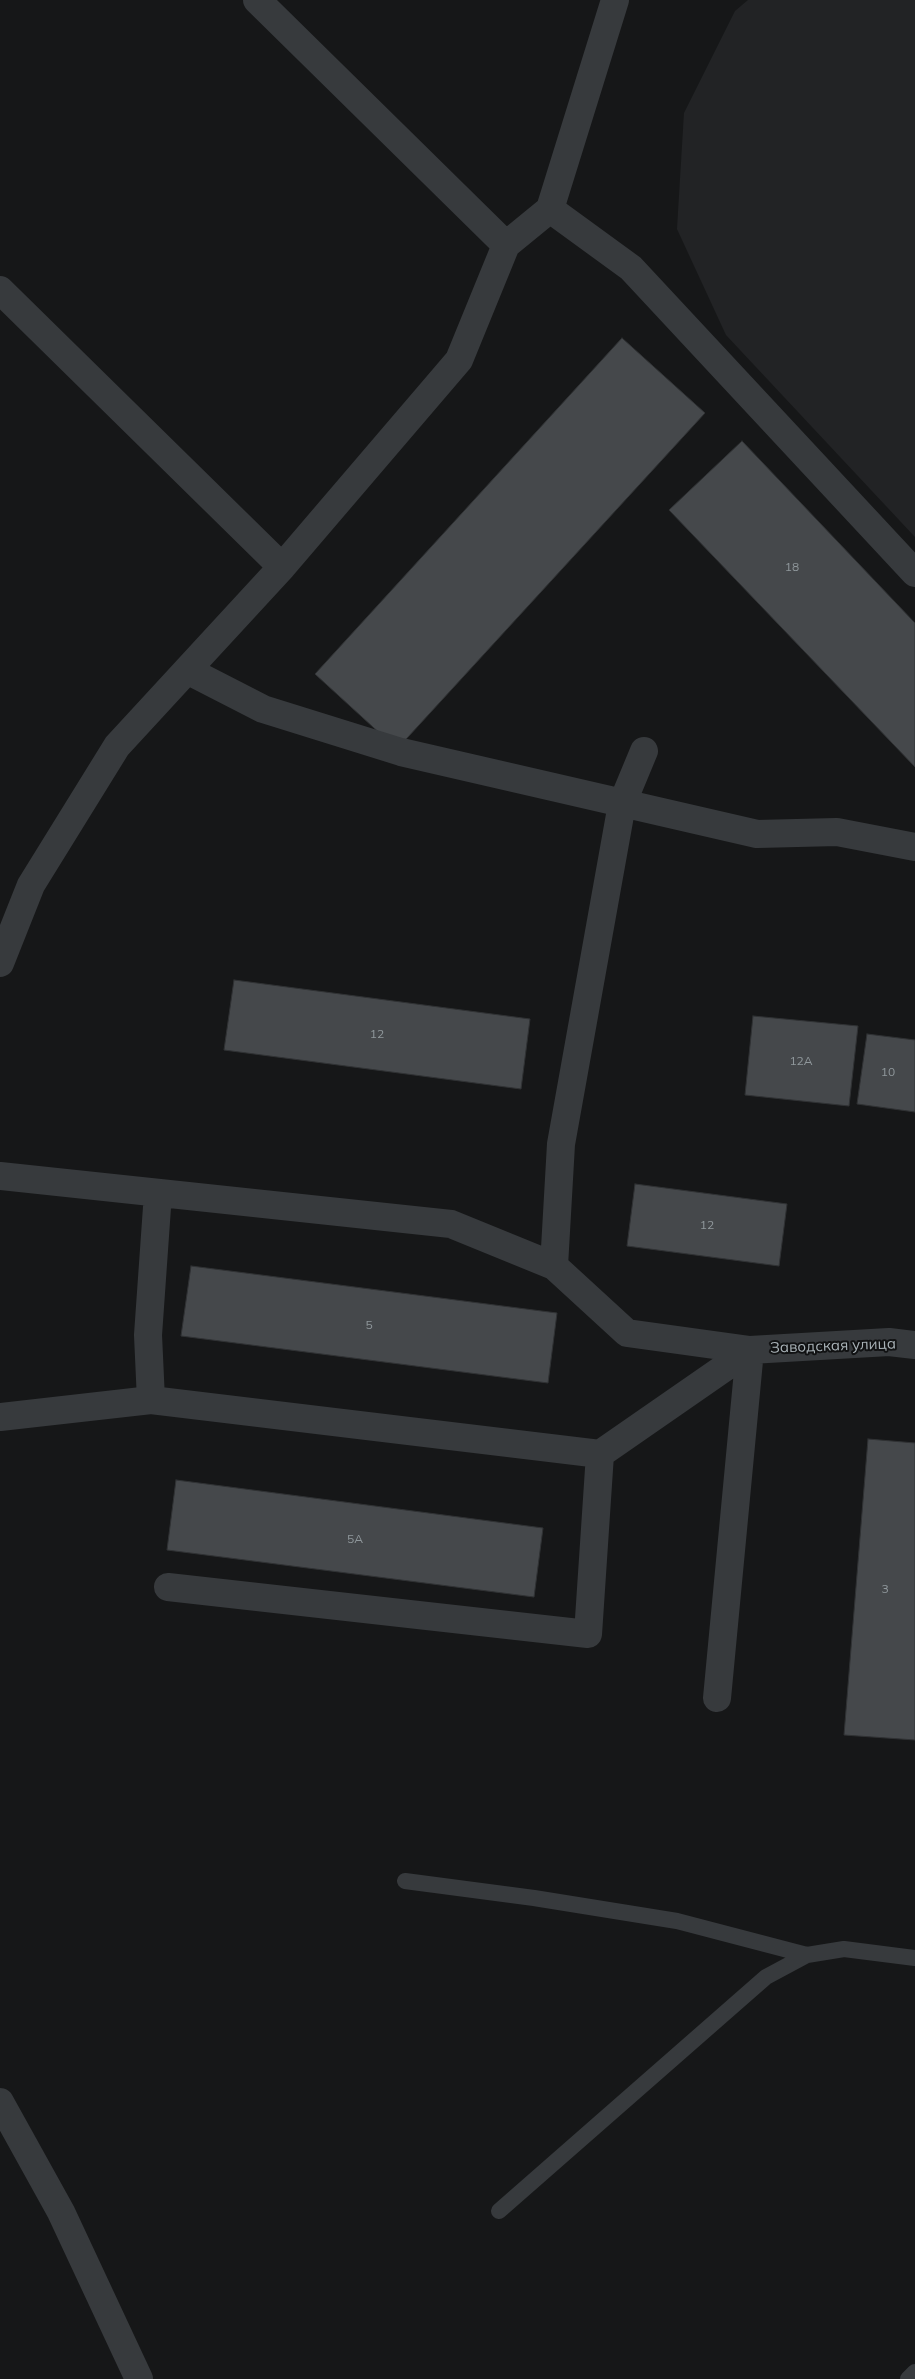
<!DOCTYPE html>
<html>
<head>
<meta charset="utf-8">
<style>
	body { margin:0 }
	canvas { display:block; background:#161718 }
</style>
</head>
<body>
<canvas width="915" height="2379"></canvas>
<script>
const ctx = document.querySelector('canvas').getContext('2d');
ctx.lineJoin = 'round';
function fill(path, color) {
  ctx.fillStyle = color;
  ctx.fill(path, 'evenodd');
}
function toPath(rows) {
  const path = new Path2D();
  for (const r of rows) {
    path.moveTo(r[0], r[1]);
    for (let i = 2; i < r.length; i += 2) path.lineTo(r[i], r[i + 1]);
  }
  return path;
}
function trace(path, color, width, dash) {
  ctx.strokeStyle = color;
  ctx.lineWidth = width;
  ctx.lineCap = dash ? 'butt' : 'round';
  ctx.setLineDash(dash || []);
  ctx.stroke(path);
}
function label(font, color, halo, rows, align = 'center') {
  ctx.font = font + ' Mulish,sans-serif';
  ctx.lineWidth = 4;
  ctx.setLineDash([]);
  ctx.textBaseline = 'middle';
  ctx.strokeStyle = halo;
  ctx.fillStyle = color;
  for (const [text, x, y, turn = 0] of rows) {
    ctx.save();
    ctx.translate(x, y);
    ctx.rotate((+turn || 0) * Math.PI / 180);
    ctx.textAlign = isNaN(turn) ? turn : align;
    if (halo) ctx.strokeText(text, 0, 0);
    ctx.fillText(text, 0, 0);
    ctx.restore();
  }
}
const built = toPath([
	[748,0,915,0,915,537,726,335,677,229,684,113,735,11]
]);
const building = toPath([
	[622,338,705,413,397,749,315,674,622,338],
	[742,441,915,623,915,767,669,510,742,441],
	[234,980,530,1019,521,1089,224,1050,234,980],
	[753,1016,858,1026,849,1106,745,1095,753,1016],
	[867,1034,915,1040,915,1112,857,1104,867,1034],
	[635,1184,787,1204,779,1266,627,1246,635,1184],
	[191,1266,557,1313,548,1383,181,1336,191,1266],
	[868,1439,915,1443,915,1740,844,1735,868,1439],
	[176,1480,543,1528,534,1597,167,1550,176,1480]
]);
const lane = toPath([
	[405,1881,534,1898,677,1921,807,1955],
	[499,2211,766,1977,807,1955,844,1949,915,1958],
	[908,2379,915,2372]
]);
const street = toPath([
	[257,0,506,245],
	[550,209,631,268,915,573],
	[0,290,282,567],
	[187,670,263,709,401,752,757,834,837,832,915,847],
	[644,751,622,804,561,1144,554,1266,627,1333,750,1350,889,1342,915,1345],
	[0,963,31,885,117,746,282,567,459,360,506,245,550,209,615,0],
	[0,1176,451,1224,554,1266],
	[151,1400,148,1335,158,1193],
	[0,1417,151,1400,600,1454,750,1350],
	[168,1587,588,1634,600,1454],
	[717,1698,750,1350],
	[0,2102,61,2212,139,2379]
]);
const numberNames = [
	["18",792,567],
	["12",377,1034],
	["12А",801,1061],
	["10",888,1072],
	["12",707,1225],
	["5",369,1325],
	["5А",355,1539],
	["3",885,1589]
];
const streetNames = [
	["Заводская улица",833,1346,-2]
];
fill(built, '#222325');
fill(building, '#45484b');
trace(building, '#303234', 1);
trace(lane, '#373a3d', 16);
trace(street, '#373a3d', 28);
label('12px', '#90989c', null, numberNames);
label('15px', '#a9b2b7', '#111213', streetNames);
</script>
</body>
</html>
